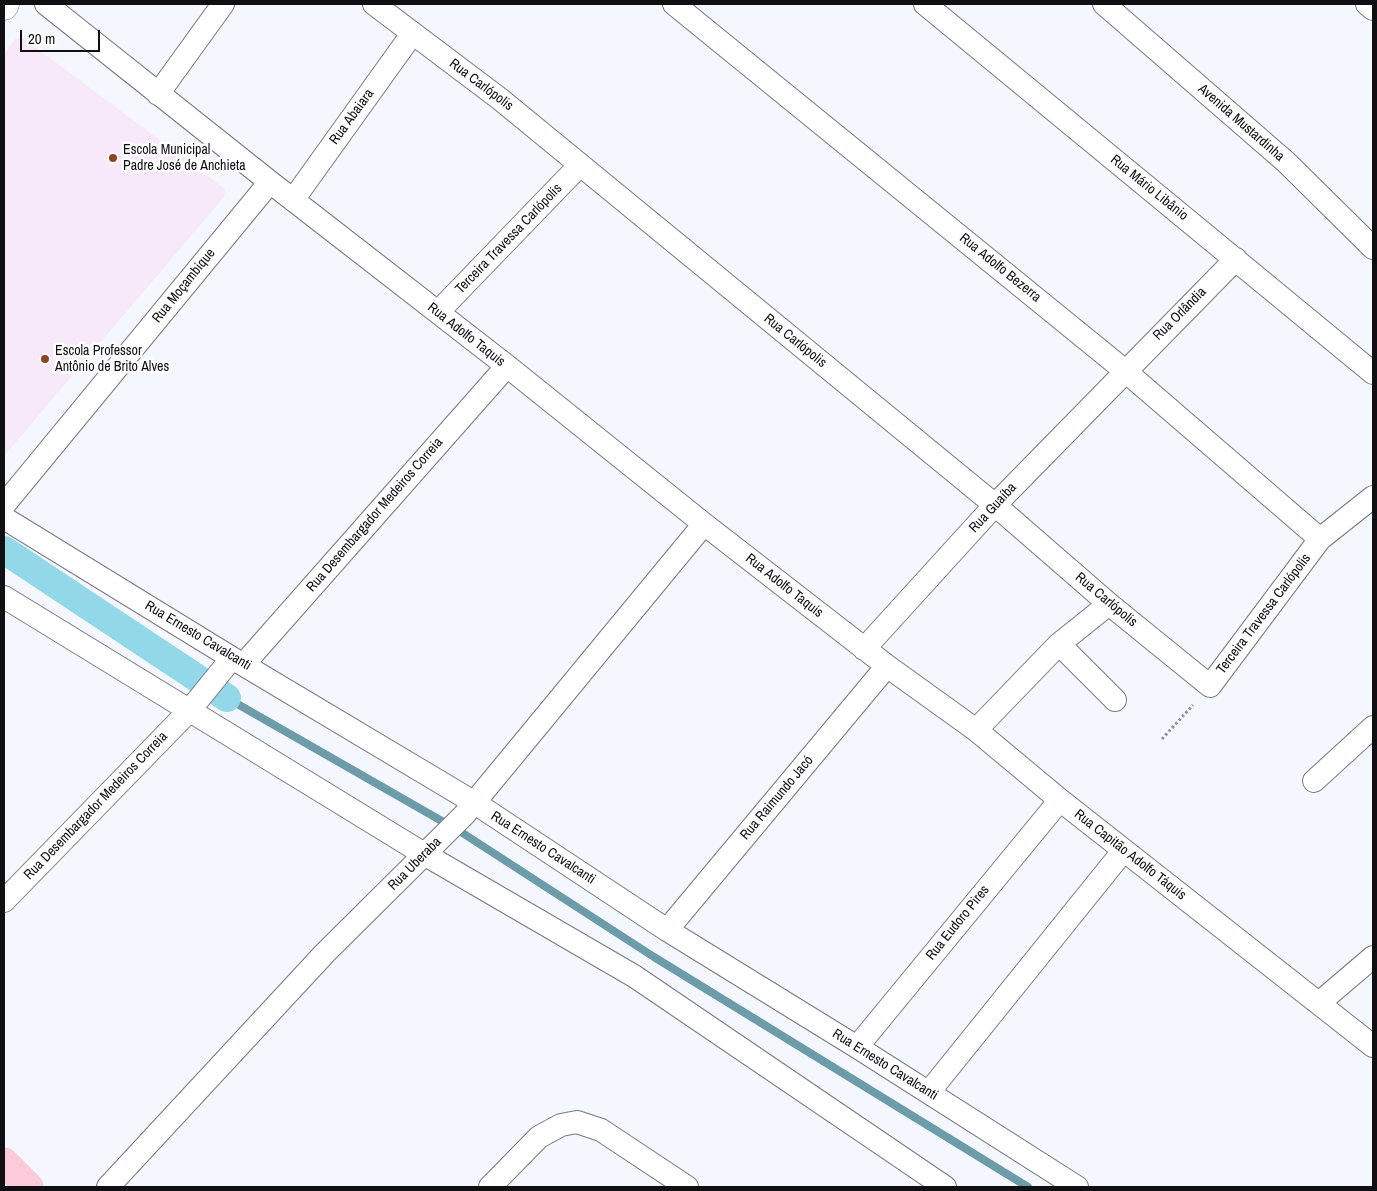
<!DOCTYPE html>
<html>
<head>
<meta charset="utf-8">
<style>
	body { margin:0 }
	#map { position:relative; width:1377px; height:1191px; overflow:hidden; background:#f5f7fe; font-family:"Archivo Narrow",sans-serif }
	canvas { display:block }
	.frame { position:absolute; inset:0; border:5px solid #101013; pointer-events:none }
	.scale { position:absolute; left:20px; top:30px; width:80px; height:22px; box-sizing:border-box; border:2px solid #101013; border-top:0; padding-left:6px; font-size:15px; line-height:18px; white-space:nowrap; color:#101013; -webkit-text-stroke:4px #fff; paint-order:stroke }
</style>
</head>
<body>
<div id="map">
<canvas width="1377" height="1191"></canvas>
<div class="frame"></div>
<div class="scale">20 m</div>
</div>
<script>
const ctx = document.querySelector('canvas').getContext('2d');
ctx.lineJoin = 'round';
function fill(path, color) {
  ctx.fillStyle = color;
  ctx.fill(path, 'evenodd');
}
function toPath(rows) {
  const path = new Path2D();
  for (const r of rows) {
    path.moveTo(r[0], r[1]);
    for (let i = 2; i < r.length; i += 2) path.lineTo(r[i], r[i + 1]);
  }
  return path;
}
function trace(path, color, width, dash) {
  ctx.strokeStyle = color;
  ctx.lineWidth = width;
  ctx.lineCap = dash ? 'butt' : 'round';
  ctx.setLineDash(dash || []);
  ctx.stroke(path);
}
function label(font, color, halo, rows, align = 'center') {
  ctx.font = font + ' "Archivo Narrow",sans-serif';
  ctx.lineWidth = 5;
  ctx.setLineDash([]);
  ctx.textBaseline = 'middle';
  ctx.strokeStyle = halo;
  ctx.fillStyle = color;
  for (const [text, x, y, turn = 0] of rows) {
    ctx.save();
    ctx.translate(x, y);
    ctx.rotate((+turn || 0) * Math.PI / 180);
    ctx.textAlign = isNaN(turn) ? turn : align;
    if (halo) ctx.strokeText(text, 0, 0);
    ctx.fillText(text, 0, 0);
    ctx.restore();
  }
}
const education = toPath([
	[23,38,225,189,224,197,4,456,4,55,15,39]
]);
const stream = toPath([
	[227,698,461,832,654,957,1028,1187]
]);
const canal = toPath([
	[4,550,227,698]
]);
const path = toPath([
	[1162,739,1193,705]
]);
const street = toPath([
	[46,4,270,182,507,366,704,524,887,666,976,730,1060,800,1373,1046],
	[374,4,500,99,995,505,1109,604,1210,686,1320,539,1373,497],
	[674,4,1124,370,1320,539],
	[925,4,1373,373],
	[1104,4,1286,162,1373,248],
	[1367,4,1373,9],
	[158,94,223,4],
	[293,200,412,34],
	[438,312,580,165],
	[4,505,270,182],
	[4,518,232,658,475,803,667,930,857,1047,1077,1187],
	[4,597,424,854,634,976,945,1187],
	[1059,644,1115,700],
	[864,649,995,505,1236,259],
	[244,664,507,366],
	[976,730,1059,644,1109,604],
	[1314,781,1373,727],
	[4,901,189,711,232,658],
	[667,930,887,666],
	[1319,1003,1373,957],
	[857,1047,1060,800],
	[929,1092,1124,850],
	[108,1187,325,953,464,815,704,524],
	[490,1187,539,1137,561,1125,577,1122,601,1130,687,1187]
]);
const secondary = toPath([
	[4,6,5,4]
]);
const primary = toPath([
	[4,1162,29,1187]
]);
const markers = [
	[113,158,5,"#8c4424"],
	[45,359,5,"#8c4424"]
];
const streetNames = [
	["Rua Carlópolis",481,85,37],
	["Rua Abaiara",352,117,-54],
	["Avenida Mustardinha",1241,123,41],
	["Rua Mário Libânio",1149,188,39],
	["Terceira Travessa Carlópolis",509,239,-46],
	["Rua Adolfo Bezerra",1000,268,39],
	["Rua Moçambique",184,286,-51],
	["Rua Orlândia",1180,314,-45],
	["Rua Adolfo Taquis",466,335,38],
	["Rua Carlópolis",795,341,39],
	["Rua Guaíba",993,508,-47],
	["Rua Desembargador Medeiros Correia",375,515,-49],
	["Rua Adolfo Taquis",784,586,38],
	["Rua Carlópolis",1106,600,40],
	["Terceira Travessa Carlópolis",1264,614,-53],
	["Rua Ernesto Cavalcanti",198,636,31],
	["Rua Raimundo Jacó",777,798,-50],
	["Rua Desembargador Medeiros Correia",96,806,-46],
	["Rua Ernesto Cavalcanti",543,848,33],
	["Rua Capitão Adolfo Táquis",1130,855,38],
	["Rua Uberaba",415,864,-45],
	["Rua Eudoro Pires",958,923,-51],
	["Rua Ernesto Cavalcanti",885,1065,32]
];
const poiNames = [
	["Escola Municipal",123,150],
	["Padre José de Anchieta",123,166],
	["Escola Professor",55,351],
	["Antônio de Brito Alves",55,367]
];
fill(education, '#f7e8fa');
trace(stream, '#6c9ca9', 8);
trace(canal, '#93d8e9', 28);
trace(street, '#777981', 24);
trace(secondary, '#777981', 29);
trace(primary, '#d4d4d5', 29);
trace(path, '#8f9095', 3, [2.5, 2.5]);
trace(street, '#fff', 22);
trace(secondary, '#fff', 28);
trace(primary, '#fccada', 28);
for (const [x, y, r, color] of markers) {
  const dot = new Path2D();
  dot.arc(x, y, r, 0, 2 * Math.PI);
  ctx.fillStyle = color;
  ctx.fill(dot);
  trace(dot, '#fff', 2);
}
label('14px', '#101013', '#fff', streetNames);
label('14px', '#101013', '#fff', poiNames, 'left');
</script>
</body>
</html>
